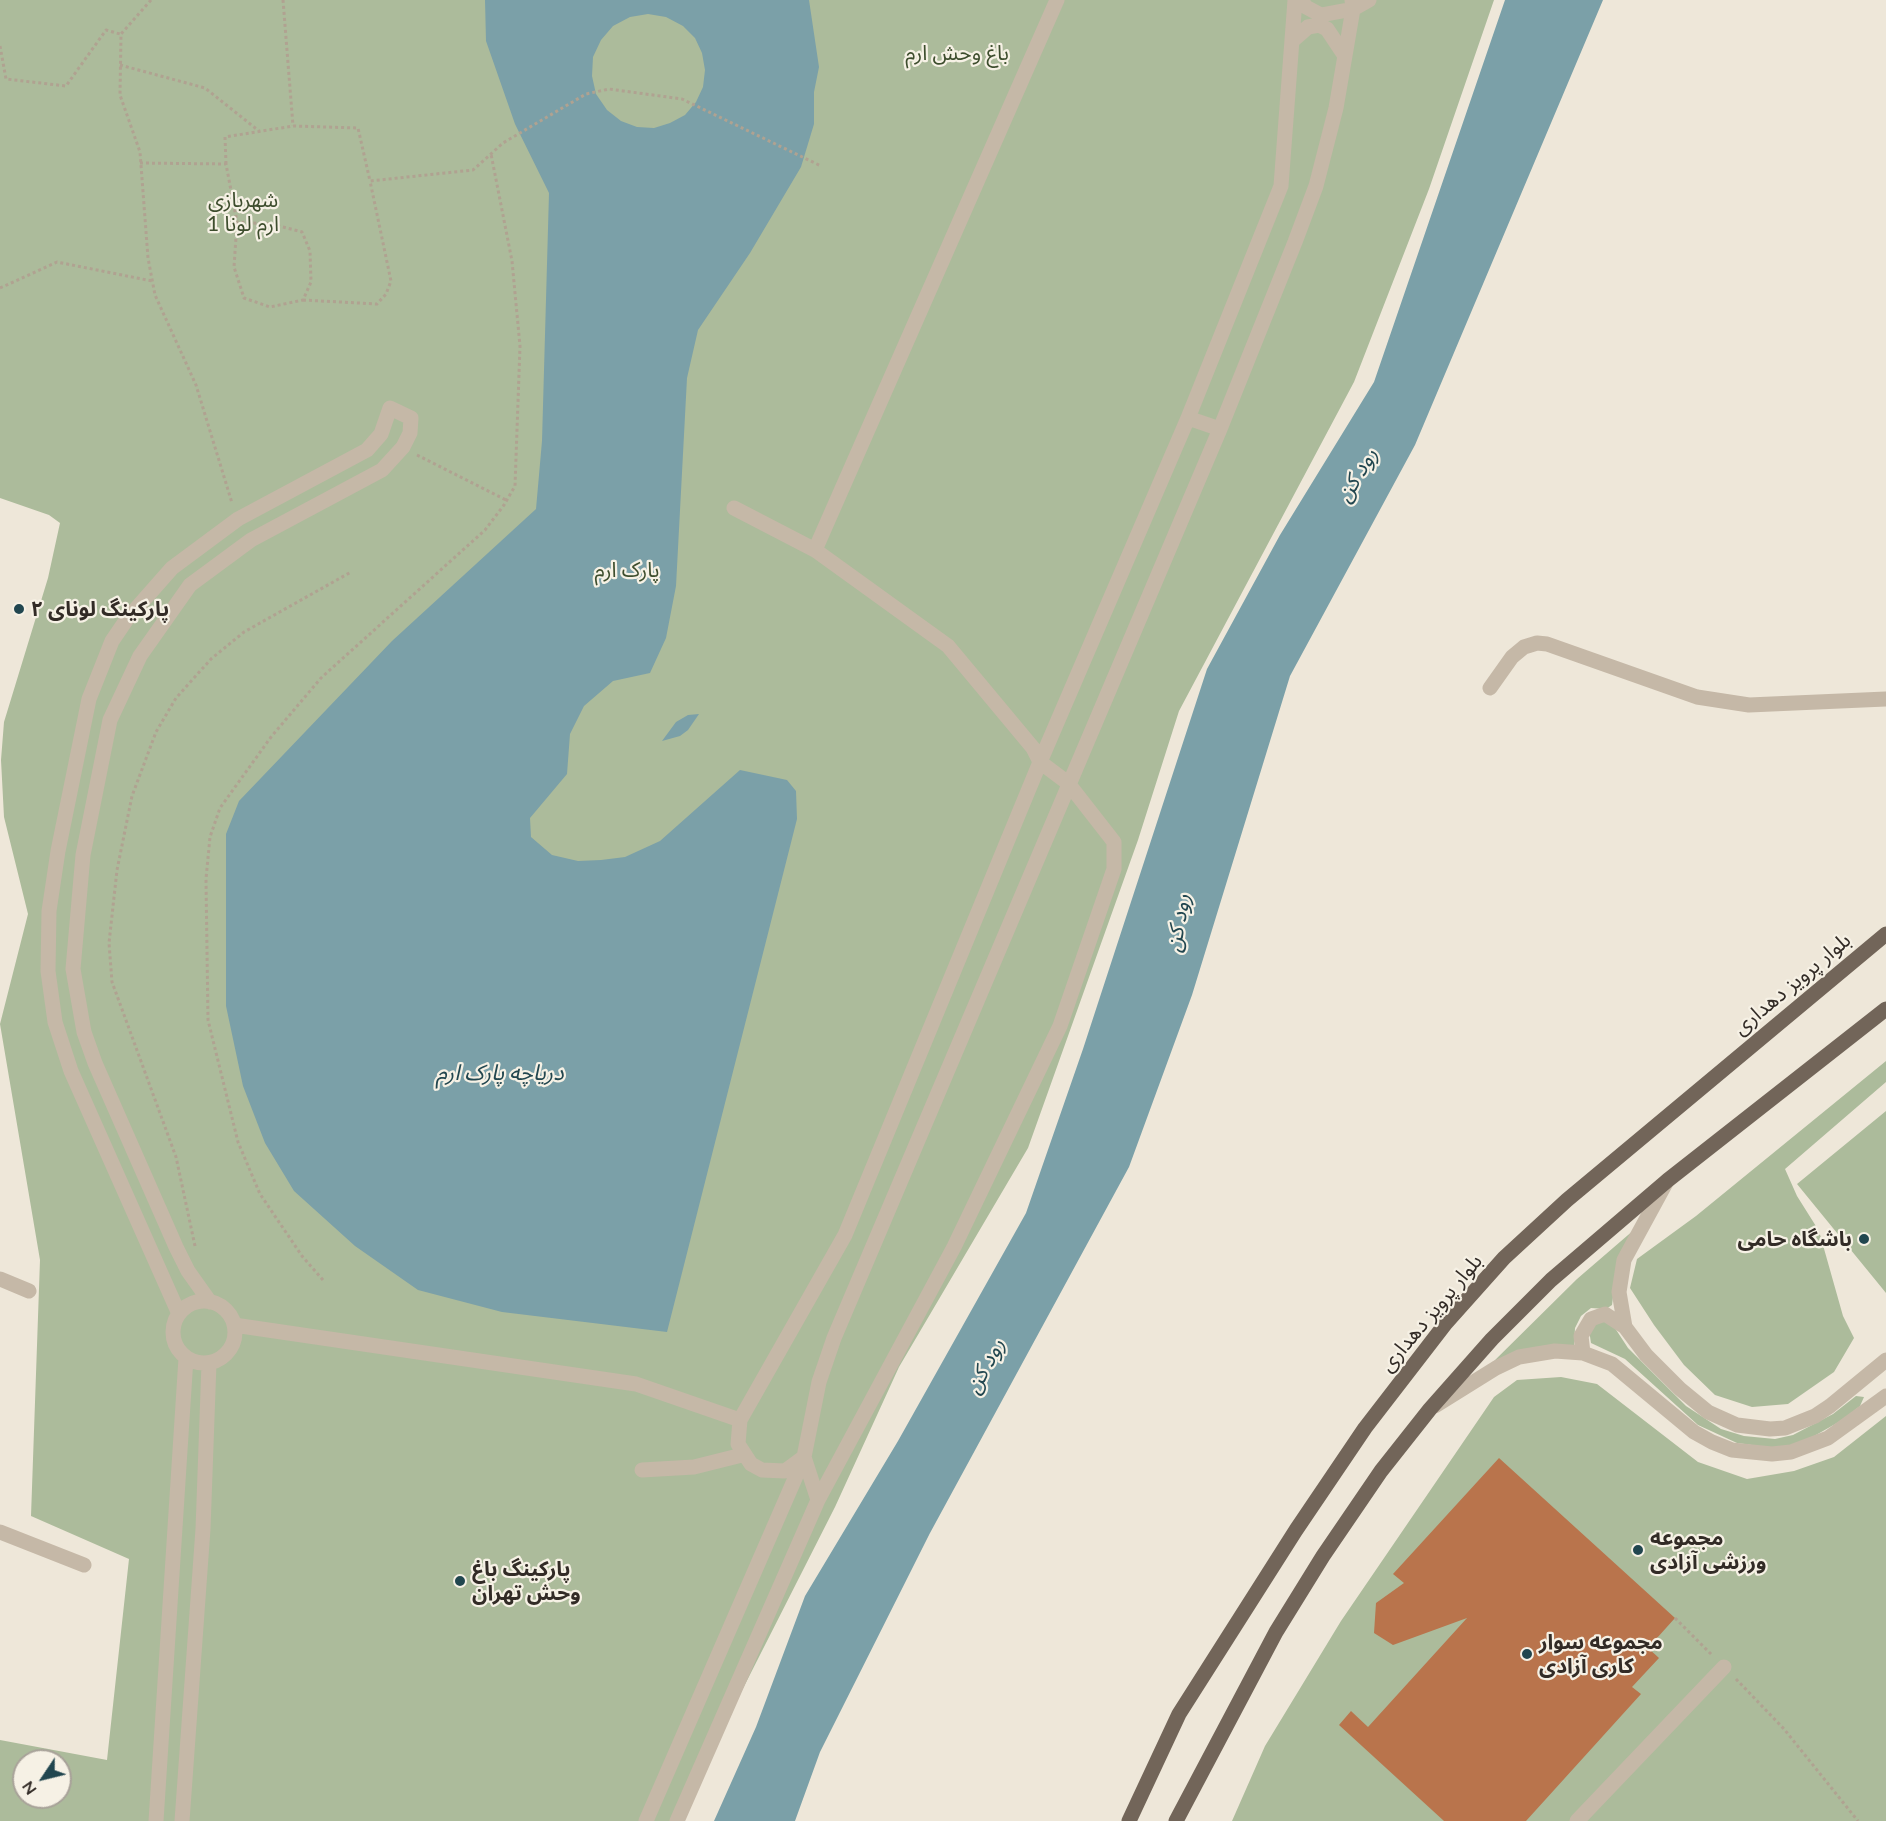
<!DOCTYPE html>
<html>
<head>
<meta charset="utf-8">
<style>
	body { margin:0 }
	#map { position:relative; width:1886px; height:1821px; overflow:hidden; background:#eee7d9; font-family:Lato,sans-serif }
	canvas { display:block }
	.north { position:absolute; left:12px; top:1749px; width:60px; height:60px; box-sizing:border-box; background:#f6f1e5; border:2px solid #a8a299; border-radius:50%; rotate:235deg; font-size:16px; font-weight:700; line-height:24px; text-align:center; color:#322b26 }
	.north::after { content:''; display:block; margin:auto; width:21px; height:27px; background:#21464f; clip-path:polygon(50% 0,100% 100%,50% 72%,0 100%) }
</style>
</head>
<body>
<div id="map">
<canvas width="1886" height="1821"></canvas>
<div class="north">N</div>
</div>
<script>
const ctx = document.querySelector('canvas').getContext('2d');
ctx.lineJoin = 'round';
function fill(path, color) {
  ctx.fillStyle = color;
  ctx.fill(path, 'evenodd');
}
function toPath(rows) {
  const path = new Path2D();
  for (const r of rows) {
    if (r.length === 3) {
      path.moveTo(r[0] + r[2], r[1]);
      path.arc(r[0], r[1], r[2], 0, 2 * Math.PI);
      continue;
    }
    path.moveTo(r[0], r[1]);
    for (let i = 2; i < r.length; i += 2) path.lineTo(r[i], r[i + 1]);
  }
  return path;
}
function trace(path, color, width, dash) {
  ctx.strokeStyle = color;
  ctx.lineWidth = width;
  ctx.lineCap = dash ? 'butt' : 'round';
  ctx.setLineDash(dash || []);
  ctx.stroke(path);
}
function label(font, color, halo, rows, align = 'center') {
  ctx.font = font + ' Lato,"Noto Sans Arabic",sans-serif';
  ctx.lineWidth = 4.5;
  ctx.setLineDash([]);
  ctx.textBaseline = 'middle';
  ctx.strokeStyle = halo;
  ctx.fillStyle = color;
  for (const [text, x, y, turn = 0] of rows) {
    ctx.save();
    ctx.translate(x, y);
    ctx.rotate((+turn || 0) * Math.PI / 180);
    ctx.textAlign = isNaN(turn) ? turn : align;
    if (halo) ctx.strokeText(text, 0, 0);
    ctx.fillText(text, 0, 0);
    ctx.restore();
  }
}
const green = toPath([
	[0,0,1494,0,1429,189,1354,382,1179,711,1138,840,1028,1148,899,1367,835,1507,693,1787,681,1821,0,1821,0,1740,107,1760,129,1559,31,1516,40,1260,0,1024,28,914,4,817,1,760,4,722,48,578,60,523,49,515,0,498],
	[24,1761,60,1761,60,1797,24,1797],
	[1886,1061,1886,1082,1785,1169,1797,1196,1819,1231,1843,1316,1854,1338,1834,1372,1788,1404,1752,1407,1715,1395,1684,1365,1654,1325,1630,1288,1637,1259,1696,1216],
	[1886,1111,1886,1293,1797,1184],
	[1635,1229,1617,1265,1612,1305,1606,1309,1591,1308,1581,1316,1575,1328,1574,1346,1490,1365,1577,1279],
	[1599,1320,1611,1322,1628,1348,1686,1406,1721,1429,1744,1436,1775,1439,1793,1435,1833,1414,1856,1396,1864,1397,1860,1406,1844,1419,1802,1443,1774,1448,1737,1443,1698,1425,1625,1359,1591,1343,1589,1330],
	[1561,1377,1597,1384,1698,1462,1747,1479,1794,1471,1834,1457,1886,1416,1886,1821,1232,1821,1265,1746,1341,1621,1494,1397,1517,1380]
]);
const water = toPath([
	[485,0,809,0,819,67,814,92,814,124,801,167,750,253,698,330,687,378,676,586,666,638,650,673,613,681,584,706,570,734,567,774,530,818,531,837,552,855,578,861,601,860,625,857,660,841,740,770,787,780,796,791,797,819,667,1332,502,1312,418,1290,355,1246,294,1191,265,1143,243,1086,226,1006,226,834,239,801,392,641,536,509,542,441,549,193,515,124,486,41],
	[648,14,666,17,683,26,695,38,702,53,705,70,703,87,696,102,685,115,670,123,654,128,637,127,621,121,607,110,596,94,592,76,593,57,601,40,613,26,630,17],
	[1505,0,1603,0,1415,445,1290,676,1192,995,1129,1167,930,1533,820,1752,795,1821,714,1821,756,1727,805,1596,898,1441,1026,1213,1083,1049,1207,669,1280,535,1374,382],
	[699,714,688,730,680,736,662,741,676,722,688,715]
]);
const building = toPath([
	[1499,1458,1675,1618,1648,1648,1659,1658,1632,1687,1641,1694,1526,1821,1444,1821,1339,1725,1351,1711,1368,1727,1467,1618,1393,1645,1374,1633,1376,1603,1404,1583,1393,1574]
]);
const path = toPath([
	[151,0,121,34,120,95,140,152,148,258,155,295,196,385,232,503],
	[283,0,293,126],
	[0,46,6,79,66,86,106,30,120,34],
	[120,65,205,88,259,131],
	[140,163,226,164,237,222,234,267,244,298,270,307,303,300,311,282,310,251,302,232,271,224,237,222],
	[226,164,225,137,293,126,358,128,370,181,473,170,503,143,586,94,609,89,682,99,821,166],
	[0,288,57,262,152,281],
	[303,300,377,304,386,294,391,281,370,181],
	[417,455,506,500],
	[195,1246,176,1157,112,982,109,943,117,870,132,796,156,732,176,698,211,659,244,632,351,572],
	[323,1280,302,1256,260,1194,238,1142,208,1020,206,879,210,837,220,808,271,737,321,678,485,530,504,505,515,486,520,346,512,261,491,154],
	[1675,1618,1712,1655],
	[1736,1679,1784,1729,1858,1821]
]);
const minor = toPath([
	[1295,0,1281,186,1188,418,1040,762,845,1235,740,1420,738,1444,751,1464,762,1470,785,1471,804,1457,819,1382,834,1338,1220,429,1295,242,1316,186,1336,108,1353,9,1352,0],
	[1301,0,1306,7,1321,15,1353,9,1369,0],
	[1292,41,1308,27,1319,25,1327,29,1345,56],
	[1188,418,1220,429],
	[734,508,815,550,948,646,1033,748,1040,762,1068,783,1114,842,1114,869,1060,1026,954,1247,818,1500],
	[815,550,1057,0],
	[1490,688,1512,657,1524,647,1537,643,1547,644,1697,697,1749,705,1886,699],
	[1667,1181,1624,1260,1619,1292,1625,1327,1646,1355,1680,1389,1708,1412,1737,1425,1770,1429,1785,1428,1815,1416,1830,1406,1886,1360],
	[0,1279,29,1291],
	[204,1332,31],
	[179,1314,71,1071,55,1022,48,971,49,911,58,851,89,699,112,641,127,619,172,568,238,519,367,450,381,434,390,408,411,418,410,433,403,447,382,470,251,540,190,585,140,656,110,720,83,855,73,969,84,1032,95,1063,176,1247,188,1271,210,1302],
	[234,1325,636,1384,740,1420],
	[1583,1353,1581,1336,1591,1319,1605,1314,1625,1327],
	[1435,1406,1496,1368,1519,1357,1555,1351,1583,1353,1612,1364,1694,1432,1712,1442,1732,1450,1772,1454,1791,1452,1828,1438,1886,1396],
	[642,1470,694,1467,742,1455],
	[0,1532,84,1565],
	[156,1821,186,1358],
	[182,1821,203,1529,209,1363],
	[646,1821,803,1460],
	[677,1821,818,1500,804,1457],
	[1577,1821,1724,1667]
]);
const major = toPath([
	[1129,1821,1179,1714,1296,1530,1365,1428,1446,1323,1504,1258,1567,1200,1886,934],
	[1176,1821,1276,1632,1323,1556,1381,1471,1430,1409,1492,1339,1551,1280,1668,1180,1886,1009]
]);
const markers = [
	[19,609,6,"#21464f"],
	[1864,1239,6,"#21464f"],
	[1638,1550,6,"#21464f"],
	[460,1581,6,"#21464f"],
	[1527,1654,6,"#21464f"]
];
const parkNames = [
	["باغ وحش ارم",957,53],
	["شهربازی",243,200],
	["ارم لونا 1",243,224],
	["پارک ارم",627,570]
];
const poiNames = [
	["پارکینگ لونای ۲",31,609],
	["باشگاه حامی",1852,1239,"right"],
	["مجموعه",1650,1538],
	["ورزشی آزادی",1650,1562],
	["پارکینگ باغ",472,1569],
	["وحش تهران",472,1593],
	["مجموعه سوار",1539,1642],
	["کاری آزادی",1539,1666]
];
const streetNames = [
	["بلوار پرویز دهداری",1792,984,-40],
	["بلوار پرویز دهداری",1431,1313,-50]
];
const waterNames = [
	["رود کن",1357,475,-59],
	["رود کن",1178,923,-80],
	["دریاچه پارک ارم",500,1073],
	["رود کن",985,1366,-62]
];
fill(green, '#acbb9b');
fill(water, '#7ba0a8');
fill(building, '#b9744c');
trace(path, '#b0a291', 3, [3, 3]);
trace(minor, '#c5b8a7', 15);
trace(major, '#726559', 15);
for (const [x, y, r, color] of markers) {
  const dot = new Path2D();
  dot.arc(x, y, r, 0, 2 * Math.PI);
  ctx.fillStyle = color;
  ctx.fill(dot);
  trace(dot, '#f6f1e5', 2);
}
label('21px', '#3d4d2d', '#f6f1e5', parkNames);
label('bold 21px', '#322b26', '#f6f1e5', poiNames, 'left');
label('21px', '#322b26', '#f6f1e5', streetNames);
label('italic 22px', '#21464f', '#f6f1e5', waterNames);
</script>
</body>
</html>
